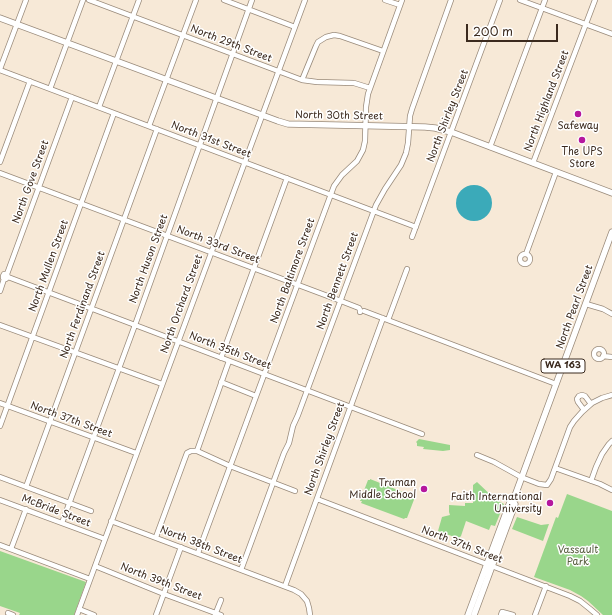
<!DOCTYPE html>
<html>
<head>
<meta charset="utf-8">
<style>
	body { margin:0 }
	#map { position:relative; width:612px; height:615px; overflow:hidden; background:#f7e9d7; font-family:"Playpen Sans",sans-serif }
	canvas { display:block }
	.scale { position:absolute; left:466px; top:24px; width:92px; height:18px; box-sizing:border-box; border:2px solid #3b2a1e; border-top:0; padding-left:5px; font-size:12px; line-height:14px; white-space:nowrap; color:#3b2a1e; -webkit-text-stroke:3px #fff; paint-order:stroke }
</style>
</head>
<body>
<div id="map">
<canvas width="612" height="615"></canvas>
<div class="scale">200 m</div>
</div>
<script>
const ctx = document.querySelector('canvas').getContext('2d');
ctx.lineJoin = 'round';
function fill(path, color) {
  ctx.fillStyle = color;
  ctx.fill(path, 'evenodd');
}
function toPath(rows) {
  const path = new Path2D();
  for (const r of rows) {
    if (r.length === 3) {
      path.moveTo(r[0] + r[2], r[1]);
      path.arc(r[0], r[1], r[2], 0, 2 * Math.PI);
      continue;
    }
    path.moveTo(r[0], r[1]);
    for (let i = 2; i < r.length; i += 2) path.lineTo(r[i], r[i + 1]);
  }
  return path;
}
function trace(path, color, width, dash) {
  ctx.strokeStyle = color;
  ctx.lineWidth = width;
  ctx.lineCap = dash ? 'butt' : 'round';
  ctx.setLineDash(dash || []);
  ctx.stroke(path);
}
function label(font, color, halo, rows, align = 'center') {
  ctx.font = font + ' "Playpen Sans",sans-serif';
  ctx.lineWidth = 3;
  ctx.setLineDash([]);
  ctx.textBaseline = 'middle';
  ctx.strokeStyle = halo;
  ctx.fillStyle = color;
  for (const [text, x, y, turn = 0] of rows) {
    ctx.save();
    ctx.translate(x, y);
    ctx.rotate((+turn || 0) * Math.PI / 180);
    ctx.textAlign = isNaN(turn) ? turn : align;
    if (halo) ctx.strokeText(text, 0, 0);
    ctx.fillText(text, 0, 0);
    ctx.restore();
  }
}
const green = toPath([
	[419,439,450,445,450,450,443,451,423,449,424,447,417,446,417,443,416,442],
	[370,479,413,496,413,497,415,497,407,518,405,518,404,519,361,503,362,501,360,501,368,480,370,480],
	[477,482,496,500,504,504,495,526,491,525,489,530,466,521,461,536,459,538,457,538,438,531,442,517,450,515,449,512,449,505,465,506,465,503,473,503,473,485],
	[567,494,612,511,612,615,603,615,588,601,581,596,570,590,534,577,556,517,558,518],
	[517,517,541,525,549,524,543,541,512,529],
	[0,551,86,582,74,615,19,615,20,613,0,606]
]);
const water = toPath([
	[474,203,18]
]);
const minor = toPath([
	[89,0,302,80,317,82,354,83,370,88],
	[224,0,295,27],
	[385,0,400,5],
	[520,0,612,34],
	[0,69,26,0],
	[0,70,416,227],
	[302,80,316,46,318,42,326,37,334,35,340,36,383,51],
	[50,89,83,0],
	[99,107,139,0],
	[149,126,196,0],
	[490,147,545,0],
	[0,162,30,81],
	[533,163,595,0],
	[0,173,341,301,359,308,360,310,360,312],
	[412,237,500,0],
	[526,254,556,172],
	[525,259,5],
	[7,274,72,97],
	[8,277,6,279,4,279,3,278,3,276,4,274,7,274,8,277,135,325,422,434],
	[0,291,4,279],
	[586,304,603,309,612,314],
	[364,311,556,384],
	[388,320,407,269],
	[0,325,162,384],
	[599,354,5],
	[603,356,612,357],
	[221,358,287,178],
	[221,382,256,396],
	[0,403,136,453],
	[584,410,578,402,577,399,579,396,582,395,585,396,591,404],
	[0,426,114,113],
	[197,451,229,361],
	[477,455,494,462,521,477,539,484,547,485,551,479,570,427,574,421,582,412,592,403,602,398,612,395],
	[555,468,600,484,612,490],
	[0,477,91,511],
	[591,481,596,467,602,454,609,444,612,441],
	[26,487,157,129],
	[317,499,570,596,580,601,590,609,597,615],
	[0,500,105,539],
	[111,521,294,590,301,594,307,601,309,608,310,615],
	[62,523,135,325,252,0],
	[156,537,184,461,187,453,191,451,197,451,230,466,295,491],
	[0,545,90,579],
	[11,549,26,509],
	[198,553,334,186,342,175,357,161,363,150,365,141,366,107,368,94,402,0],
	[95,566,164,594,221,615],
	[241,570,284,453,289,443,293,426,298,415,376,205,385,189,401,165,406,153,408,143,410,116,412,109,451,0],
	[285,586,383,318],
	[79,609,94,615],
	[8,613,13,615],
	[77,615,98,558,305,0],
	[156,615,181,547],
	[215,615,221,600],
	[501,615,502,612,513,615],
	[535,615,546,586]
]);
const major = toPath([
	[0,18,278,121,288,124,425,127,435,128,451,132,612,193],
	[468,615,510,502,513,501,612,232],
	[474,615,515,504,513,501]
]);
const markers = [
	[578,114,4,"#b5179e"],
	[582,140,4,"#b5179e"],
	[424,489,4,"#b5179e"],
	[550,503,4,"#b5179e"]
];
const shields = [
	[563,366,44]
];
const shieldNames = [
	["WA 163",563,366]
];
const streetNames = [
	["North 29th Street",231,44,21],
	["North Highland Street",547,101,-69],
	["North 30th Street",339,116,1],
	["North Shirley Street",448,116,-69],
	["North 31st Street",211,140,21],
	["North Gove Street",31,182,-70],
	["North 33rd Street",218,245,21],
	["North Huson Street",149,259,-70],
	["North Mullen Street",49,266,-70],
	["North Baltimore Street",293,271,-70],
	["North Bennett Street",338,281,-70],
	["North Orchard Street",182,304,-70],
	["North Ferdinand Street",83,305,-70],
	["North Pearl Street",575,307,-70],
	["North 35th Street",230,351,21],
	["North 37th Street",71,420,20],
	["North Shirley Street",325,449,-70],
	["McBride Street",56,511,21],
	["North 38th Street",201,545,21],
	["North 37th Street",462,545,21],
	["North 39th Street",161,582,21]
];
const poiNames = [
	["Safeway",578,126],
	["The UPS",582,152],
	["Store",582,164],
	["Truman",416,483,"right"],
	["Middle School",416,495,"right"],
	["Faith International",542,497,"right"],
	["University",542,509,"right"]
];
const parkNames = [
	["Vassault",578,550],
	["Park",578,562]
];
fill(green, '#99d68b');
fill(water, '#3baab9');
trace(minor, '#998a7a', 6);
trace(major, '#998a7a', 7);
trace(minor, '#fff', 4.5);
trace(major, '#fff', 5.5);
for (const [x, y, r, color] of markers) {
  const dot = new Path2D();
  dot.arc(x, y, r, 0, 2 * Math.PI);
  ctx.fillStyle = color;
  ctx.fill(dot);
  trace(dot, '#fff', 1.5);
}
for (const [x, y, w] of shields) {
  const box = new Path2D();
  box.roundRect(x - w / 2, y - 7, w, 14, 3);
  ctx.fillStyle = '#fff';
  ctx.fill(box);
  trace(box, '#3b2a1e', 1);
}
label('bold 9px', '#3b2a1e', null, shieldNames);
label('10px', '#3b2a1e', '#fff', streetNames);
label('10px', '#3b2a1e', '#fff', poiNames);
label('10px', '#575e3f', '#fff', parkNames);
</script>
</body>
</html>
